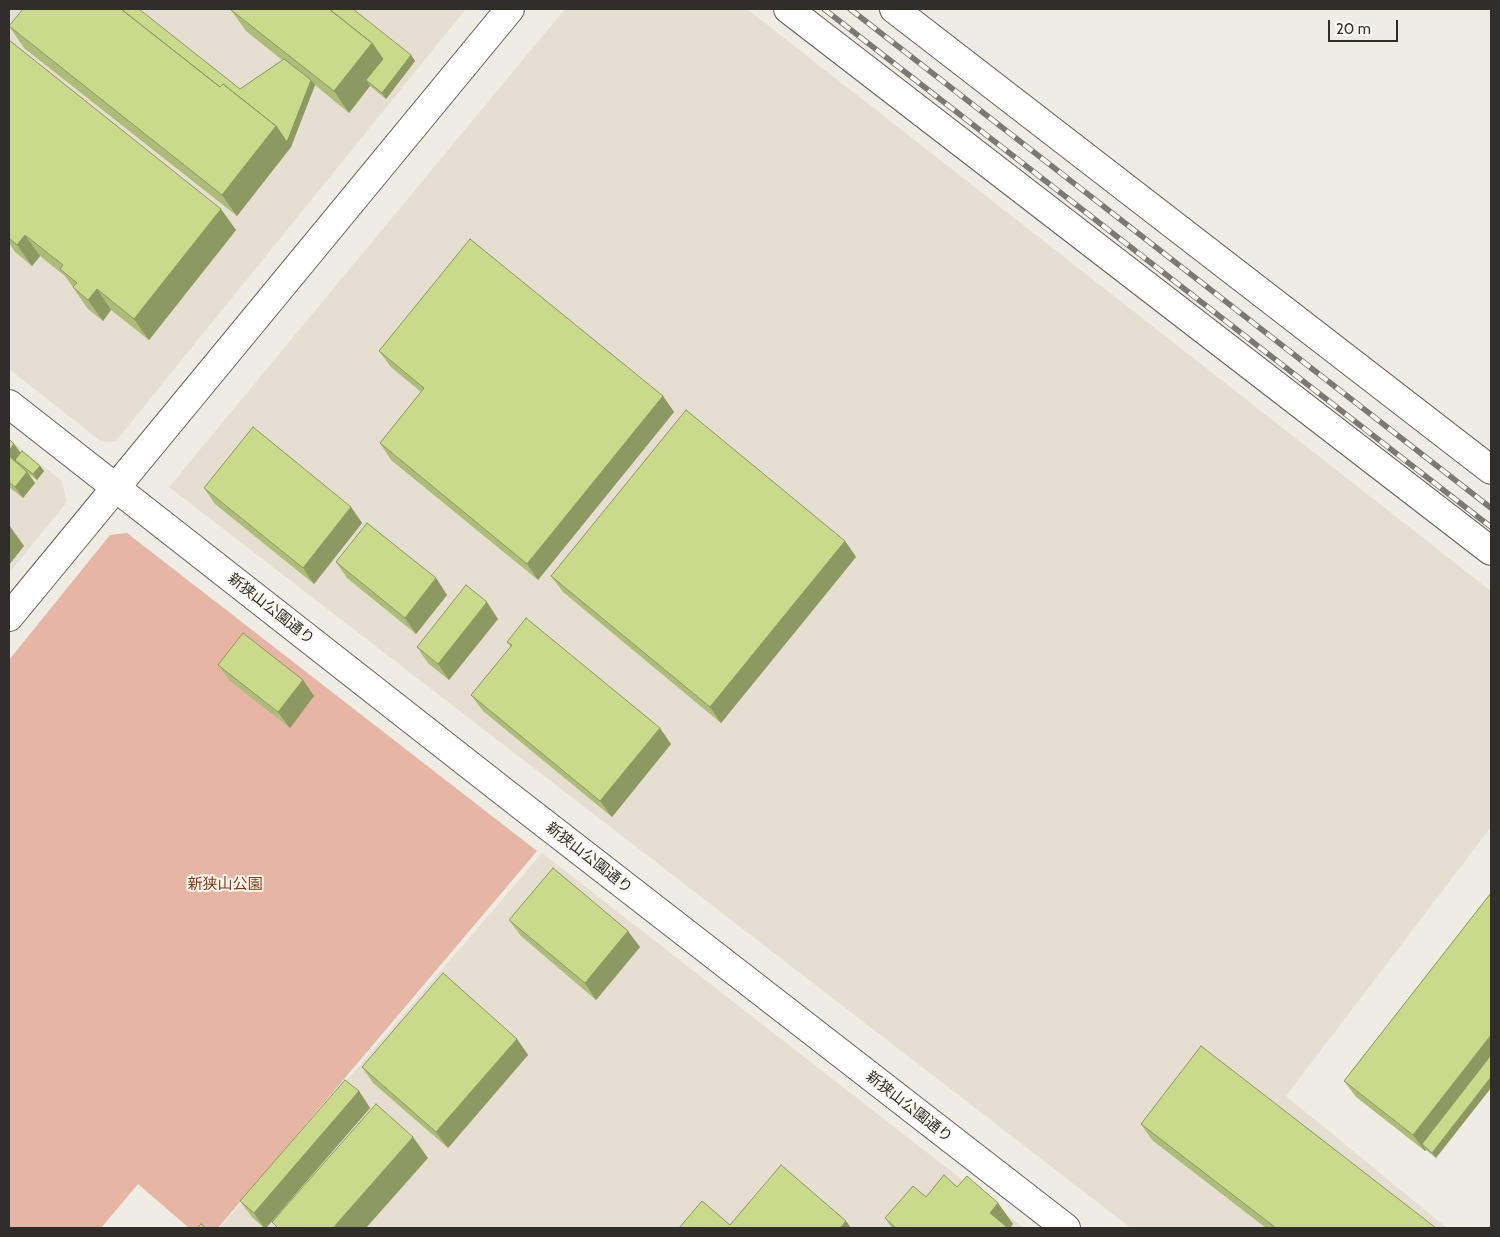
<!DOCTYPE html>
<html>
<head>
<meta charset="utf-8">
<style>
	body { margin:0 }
	#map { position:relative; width:1500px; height:1237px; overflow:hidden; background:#efece3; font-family:Cabin,sans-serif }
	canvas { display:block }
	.frame { position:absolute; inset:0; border:10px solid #2f2e2a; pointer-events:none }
	.scale { position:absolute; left:1328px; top:20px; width:70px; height:22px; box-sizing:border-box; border:2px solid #2f2e2a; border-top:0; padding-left:6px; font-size:15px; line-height:18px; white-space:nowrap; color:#2f2e2a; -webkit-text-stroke:4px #fdfaf1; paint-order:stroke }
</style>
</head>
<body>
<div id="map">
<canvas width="1500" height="1237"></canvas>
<div class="frame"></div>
<div class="scale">20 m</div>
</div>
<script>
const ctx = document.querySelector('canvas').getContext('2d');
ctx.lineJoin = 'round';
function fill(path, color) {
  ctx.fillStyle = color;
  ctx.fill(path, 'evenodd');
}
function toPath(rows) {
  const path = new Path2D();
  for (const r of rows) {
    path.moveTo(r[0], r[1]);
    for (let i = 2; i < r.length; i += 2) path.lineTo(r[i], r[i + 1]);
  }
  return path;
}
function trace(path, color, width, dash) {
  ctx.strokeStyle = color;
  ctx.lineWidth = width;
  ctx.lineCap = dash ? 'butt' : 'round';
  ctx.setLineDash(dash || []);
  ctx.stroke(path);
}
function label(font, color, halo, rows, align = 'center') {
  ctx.font = font + ' Cabin,"Noto Sans JP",sans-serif';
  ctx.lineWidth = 4;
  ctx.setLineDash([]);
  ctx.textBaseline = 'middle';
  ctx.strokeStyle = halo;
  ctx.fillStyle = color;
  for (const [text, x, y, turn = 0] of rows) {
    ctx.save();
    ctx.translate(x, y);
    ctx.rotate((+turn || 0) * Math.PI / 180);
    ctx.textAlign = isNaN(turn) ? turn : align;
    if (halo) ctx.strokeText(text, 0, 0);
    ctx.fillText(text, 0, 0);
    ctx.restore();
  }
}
const built = toPath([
	[9,9,466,9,116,441,102,442,9,369],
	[565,9,747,9,1491,591,1491,827,1286,1096,1447,1228,1131,1228,169,487],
	[9,439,62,481,67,502,9,573],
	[542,853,1024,1228,220,1228]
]);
const green = toPath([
	[127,533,537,851,218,1228,189,1228,138,1184,101,1228,9,1228,9,660,110,535]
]);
const minor = toPath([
	[788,9,1491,551],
	[894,9,1491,470],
	[9,404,504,792,1066,1228],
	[9,617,510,9]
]);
const rail = toPath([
	[824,9,1491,527],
	[850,9,1491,508]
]);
const wall = toPath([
	[231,10,411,55,415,61,386,99,370,86,349,113,315,85,291,147,237,216,24,48,9,26,240,89,282,60,246,31],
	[9,40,236,230,149,340,111,310,103,321,88,309,65,276,40,256,32,266,15,252,9,243],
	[379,351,663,396,674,412,538,580,391,460,380,443,421,392,391,367],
	[9,439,14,444,21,453,40,466,44,471,37,480,28,473,35,483,23,498,9,487],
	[204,488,351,507,362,523,314,584,215,504],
	[845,541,856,557,721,723,563,592,551,576],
	[336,562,436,578,447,595,416,634,347,578],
	[498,619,449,680,428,663,417,647],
	[507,642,671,744,612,817,483,711,471,695,511,647],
	[218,665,303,680,314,696,290,728,230,681],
	[1491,893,1436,1158,1426,1150,1425,1151,1356,1097,1344,1081],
	[509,920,640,947,596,1000,521,936],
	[517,1039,528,1055,448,1148,373,1083,362,1067],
	[359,1091,370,1108,266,1228,264,1228,252,1217,240,1201],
	[1141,1124,1436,1228,1266,1228,1152,1140],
	[957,1187,998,1203,1013,1224,1010,1228,892,1228,885,1218,926,1197]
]);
const shadedWall = toPath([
	[372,43,387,64,366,80,370,86,349,113,334,91],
	[411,55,415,61,386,99,382,93],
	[311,80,315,85,291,147,237,216,222,195],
	[221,209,236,230,149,340,134,319],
	[25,235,40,256,32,266,17,245],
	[97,289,111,310,103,321,88,300],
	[663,396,674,412,538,580,527,564],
	[14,444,22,455,15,460,16,462,9,458,9,451],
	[40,466,44,471,37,480,33,474],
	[27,472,35,483,23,498,15,487],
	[351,507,362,523,314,584,303,568],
	[9,525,24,546,9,565],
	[845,541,856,557,721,723,710,707],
	[436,578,447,595,416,634,405,618],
	[487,602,498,619,449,680,438,664],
	[303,680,314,696,290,728,278,712],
	[660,728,671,744,612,817,600,801],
	[628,931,640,947,596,1000,585,983],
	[1491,1035,1491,1066,1422,1144,1426,1150,1425,1151,1413,1135],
	[517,1039,528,1055,448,1148,436,1132],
	[1491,1077,1491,1088,1436,1158,1432,1153],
	[359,1091,370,1108,266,1228,264,1228,254,1213],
	[413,1137,428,1158,366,1228,333,1228],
	[998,1203,1013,1224,1010,1228,1000,1228,990,1213],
	[846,1221,851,1228,840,1228]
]);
const building = toPath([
	[23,9,121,9,220,87,223,84,276,126,222,195,9,26,23,9],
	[121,9,139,9,240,89,284,59,311,80,287,142,276,126,223,84,220,87,121,9],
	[232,9,329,9,372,43,334,91,231,10,232,9],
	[329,9,353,9,411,55,382,93,366,80,383,59,372,43,329,9],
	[9,40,221,209,134,319,97,289,88,300,73,287,77,283,60,269,63,265,25,235,17,245,9,238,9,40],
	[470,239,663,396,527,564,380,443,424,388,379,351,470,239],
	[686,410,845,541,710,707,551,576,686,410],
	[253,427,351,507,303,568,204,488,253,427],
	[9,439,14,444,9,451,9,439],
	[22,451,40,466,33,474,15,460,22,451],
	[9,456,27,472,15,487,9,482,9,456],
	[367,523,436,578,405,618,336,562,367,523],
	[466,585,487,602,438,664,417,647,466,585],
	[526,618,660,728,600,801,471,695,512,645,507,642,526,618],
	[243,633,303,680,278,712,218,665,243,633],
	[553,868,628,931,585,983,509,920,553,868],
	[1491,893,1491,1035,1413,1135,1344,1081,1491,893],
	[443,973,517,1039,436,1132,362,1067,443,973],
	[1201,1046,1436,1228,1276,1228,1141,1124,1201,1046],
	[1491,1055,1491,1077,1432,1153,1422,1144,1491,1055],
	[345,1080,359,1091,254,1213,240,1201,345,1080],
	[376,1104,413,1137,333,1228,278,1228,272,1222,376,1104],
	[781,1165,846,1221,840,1228,679,1228,702,1201,730,1225,781,1165],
	[944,1175,957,1187,967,1176,998,1203,990,1213,1008,1228,896,1228,885,1218,913,1186,926,1197,944,1175],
	[201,1224,206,1228,197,1228,201,1224]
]);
const streetNames = [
	["新狭山公園通り",271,609,38],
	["新狭山公園通り",589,858,38],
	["新狭山公園通り",909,1107,38]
];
const parkNames = [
	["新狭山公園",225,885]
];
fill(built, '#e4dfd0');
fill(green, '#e7b5a4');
trace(minor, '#65625b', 30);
trace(minor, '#fff', 28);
trace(rail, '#7a7973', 5.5);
trace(rail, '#fdfaf1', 4, [11]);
fill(wall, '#afbb78');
fill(shadedWall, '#8e9861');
fill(building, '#cbd98b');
trace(building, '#8e9861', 1);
label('15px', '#2f2e2a', '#fdfaf1', streetNames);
label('15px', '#8d330c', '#fdfaf1', parkNames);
</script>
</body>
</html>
